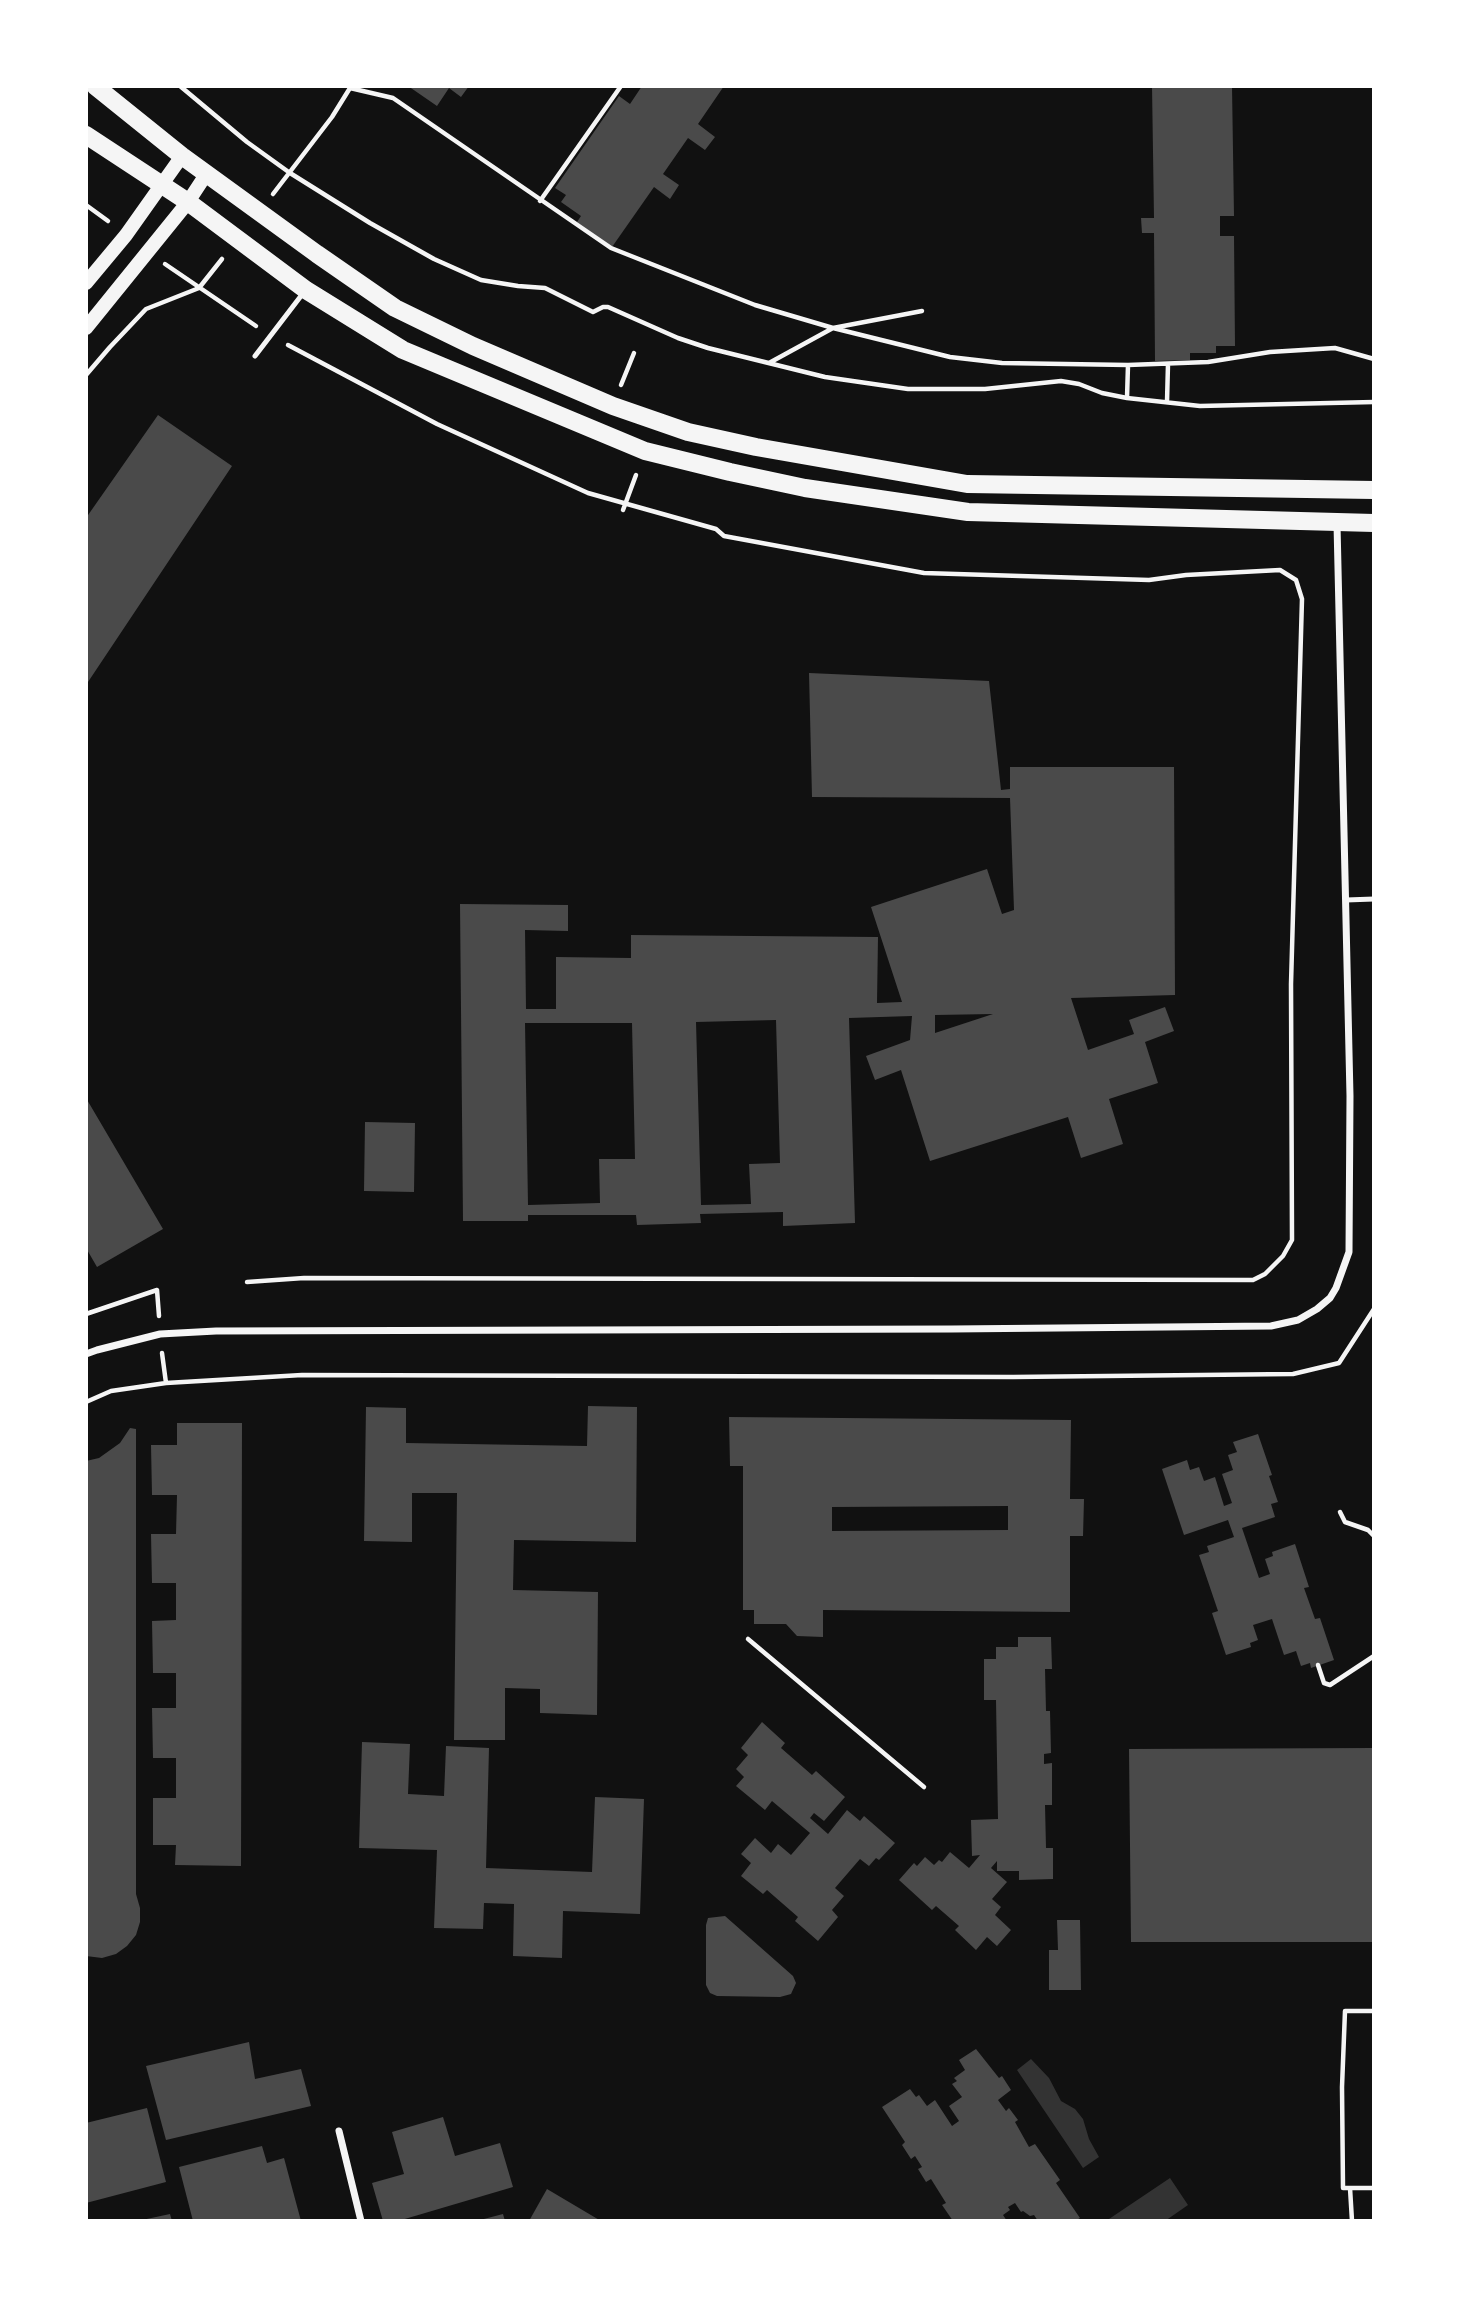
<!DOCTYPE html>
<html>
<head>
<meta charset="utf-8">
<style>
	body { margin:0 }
	#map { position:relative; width:1460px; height:2307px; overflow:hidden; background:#111; font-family:"Open Sans",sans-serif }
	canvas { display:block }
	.frame { position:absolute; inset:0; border:88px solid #fff; pointer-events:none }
</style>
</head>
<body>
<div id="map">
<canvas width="1460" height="2307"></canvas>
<div class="frame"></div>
</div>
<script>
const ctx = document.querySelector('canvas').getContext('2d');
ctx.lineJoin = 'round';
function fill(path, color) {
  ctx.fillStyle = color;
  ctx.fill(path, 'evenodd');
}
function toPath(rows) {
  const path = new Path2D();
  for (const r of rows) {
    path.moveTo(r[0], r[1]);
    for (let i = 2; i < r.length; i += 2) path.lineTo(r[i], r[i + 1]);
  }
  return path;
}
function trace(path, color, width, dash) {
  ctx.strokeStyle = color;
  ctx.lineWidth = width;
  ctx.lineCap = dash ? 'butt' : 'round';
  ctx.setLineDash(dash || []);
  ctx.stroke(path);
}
const water = toPath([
	[1031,2059,1049,2078,1061,2101,1075,2109,1083,2119,1089,2139,1099,2157,1083,2168,1017,2070],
	[1170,2178,1188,2205,1165,2221,1106,2221]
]);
const building = toPath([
	[408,86,469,86,461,97,449,88,437,106],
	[642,86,724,86,698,124,715,137,705,150,688,138,663,174,679,185,670,199,654,187,612,247,577,222,581,216,561,202,566,195,555,188,619,96,630,104],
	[1152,86,1232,86,1234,216,1220,216,1220,236,1234,236,1235,346,1216,346,1216,353,1190,353,1190,360,1155,361,1154,233,1142,233,1141,218,1154,218],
	[158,415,232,466,86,685,86,518],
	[809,673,989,681,1001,790,1010,789,1010,767,1174,767,1175,995,1071,998,1088,1050,1134,1034,1129,1020,1165,1007,1174,1031,1145,1042,1158,1083,1109,1099,1123,1144,1081,1158,1068,1117,930,1161,901,1070,875,1080,866,1056,910,1040,912,1016,849,1018,855,1223,783,1226,783,1212,700,1214,701,1223,637,1225,636,1215,528,1215,528,1221,463,1221,460,904,568,905,568,931,525,930,526,1009,556,1009,556,957,631,958,631,935,878,937,877,1003,902,1002,871,907,987,869,1002,914,1014,910,1010,798,812,797],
	[993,1014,935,1033,935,1015],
	[776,1020,780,1163,749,1164,751,1204,701,1205,696,1022],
	[525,1023,632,1023,635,1159,599,1159,600,1203,528,1205],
	[86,1098,163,1229,97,1267,86,1248],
	[365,1122,415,1123,414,1192,364,1191],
	[588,1406,637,1407,636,1542,514,1540,513,1590,598,1592,597,1715,540,1713,540,1689,505,1688,505,1740,454,1740,457,1493,412,1493,412,1542,364,1541,366,1407,406,1408,406,1443,587,1446],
	[729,1417,1071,1420,1070,1499,1084,1499,1083,1536,1070,1536,1070,1612,823,1610,823,1637,797,1636,786,1624,754,1624,754,1610,743,1610,743,1466,730,1466],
	[1008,1506,1008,1530,832,1531,832,1507],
	[177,1423,242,1423,241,1866,175,1865,176,1845,153,1845,153,1798,176,1798,176,1758,153,1758,152,1708,176,1708,176,1673,153,1673,152,1621,176,1620,176,1583,152,1583,151,1534,176,1534,177,1495,152,1495,151,1445,177,1445],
	[130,1428,136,1429,136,1894,140,1908,140,1922,136,1935,127,1946,116,1954,102,1958,86,1956,86,1461,99,1458,120,1443],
	[1258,1434,1272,1475,1269,1476,1278,1502,1271,1504,1275,1517,1242,1528,1259,1578,1270,1574,1265,1559,1273,1556,1272,1552,1295,1544,1309,1587,1304,1588,1315,1619,1320,1618,1334,1660,1311,1668,1310,1663,1301,1666,1296,1651,1284,1655,1272,1619,1253,1625,1258,1640,1250,1643,1251,1647,1226,1655,1212,1613,1218,1611,1199,1555,1209,1552,1207,1546,1234,1537,1228,1520,1184,1535,1162,1469,1187,1460,1190,1470,1199,1467,1204,1481,1215,1477,1224,1506,1232,1503,1222,1474,1233,1470,1228,1455,1237,1452,1233,1442],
	[1018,1637,1051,1637,1052,1669,1045,1669,1046,1711,1050,1711,1051,1753,1044,1754,1044,1764,1052,1763,1052,1805,1045,1805,1046,1848,1053,1848,1053,1879,1019,1880,1019,1871,997,1871,997,1861,991,1868,1007,1882,992,1899,1001,1907,995,1915,1011,1930,997,1946,987,1937,976,1950,955,1930,959,1926,936,1906,932,1910,899,1880,914,1863,917,1866,925,1857,934,1865,939,1860,942,1862,950,1852,969,1868,980,1855,972,1856,971,1820,998,1819,996,1700,984,1700,984,1659,996,1659,996,1647,1018,1647],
	[762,1722,785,1743,781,1748,812,1775,816,1771,845,1797,824,1821,814,1813,810,1818,828,1834,847,1810,860,1821,864,1816,895,1843,879,1860,876,1858,869,1866,860,1859,835,1888,844,1896,832,1910,838,1917,818,1941,795,1921,798,1917,767,1890,763,1894,741,1876,751,1863,741,1854,755,1838,771,1853,778,1844,791,1855,810,1833,772,1801,765,1810,736,1786,744,1777,736,1769,748,1755,741,1748],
	[362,1742,410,1744,408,1794,444,1796,446,1746,489,1748,486,1868,592,1872,595,1797,644,1799,640,1914,563,1911,562,1958,513,1956,514,1904,484,1903,483,1929,434,1928,437,1850,359,1848],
	[1374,1748,1374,1942,1131,1942,1129,1749],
	[725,1916,793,1976,796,1983,791,1994,780,1997,717,1996,710,1993,706,1985,706,1925,708,1918],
	[1057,1920,1080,1920,1081,1990,1049,1990,1049,1950,1058,1950],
	[249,2042,255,2079,301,2069,311,2106,166,2140,146,2066],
	[976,2049,999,2078,1002,2076,1011,2090,998,2100,1006,2111,1009,2108,1018,2120,1015,2122,1029,2147,1035,2144,1060,2180,1056,2183,1080,2218,1075,2221,1038,2221,1034,2215,1030,2216,1023,2211,1021,2212,1015,2203,1008,2207,1010,2210,1003,2215,1007,2221,953,2221,942,2205,946,2203,931,2179,926,2182,918,2169,922,2167,915,2156,911,2159,902,2145,905,2142,882,2107,910,2089,916,2097,919,2095,927,2106,935,2100,952,2126,959,2121,949,2106,962,2097,952,2084,957,2081,954,2078,965,2070,959,2060],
	[147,2108,166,2182,86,2203,86,2123],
	[443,2117,455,2156,500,2143,513,2187,398,2221,383,2221,372,2183,404,2174,392,2132],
	[262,2146,267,2163,284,2158,301,2221,193,2221,179,2167],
	[547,2189,601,2221,529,2221],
	[170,2214,172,2221,142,2221,142,2220],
	[503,2214,505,2221,480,2221,480,2220]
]);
const path = toPath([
	[180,86,247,142,290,173,370,223,434,259,481,280,518,286,545,288,593,312,603,307,608,307,678,338,708,348,825,377,908,389,985,389,1061,381,1079,384,1102,393,1127,398,1200,406,1374,402],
	[273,194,332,117,350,88,393,98,611,248,755,305,833,328,950,357,1002,363,1128,365,1208,362,1270,352,1335,348,1374,359],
	[540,201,621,86],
	[86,205,108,221],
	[165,264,256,326],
	[769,363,833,328,922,311],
	[86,375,110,347,146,309,199,288,222,259],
	[621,385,634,353],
	[1127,398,1128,365],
	[1167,402,1168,364],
	[623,510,636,475],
	[247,1282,304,1278,1253,1280,1265,1274,1283,1256,1292,1240,1291,984,1302,599,1296,580,1280,570,1186,575,1149,580,924,573,724,536,716,529,588,493,437,424,288,345],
	[86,1314,157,1290,159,1316],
	[162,1353,166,1383],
	[86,1402,111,1391,166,1383,302,1375,1013,1377,1293,1374,1339,1363,1374,1309],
	[1340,1512,1345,1522,1368,1530,1374,1536],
	[748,1639,924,1787],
	[1318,1665,1324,1683,1330,1685,1374,1656],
	[1350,2188,1374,2188],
	[1352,2221,1350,2188,1343,2188,1342,2087,1345,2011,1374,2011]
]);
const service = toPath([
	[255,356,304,292],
	[1346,900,1374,899]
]);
const minor = toPath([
	[86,1354,97,1350,160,1334,216,1331,952,1329,1271,1326,1298,1320,1317,1309,1330,1298,1336,1288,1349,1252,1350,1096,1337,524],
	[339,2131,361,2221]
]);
const secondary = toPath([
	[86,283,126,235,182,156],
	[86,328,188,202,207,173]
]);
const primary = toPath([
	[95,86,182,156,317,254,395,308,473,346,613,406,688,432,756,447,967,484,1374,490],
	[86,135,188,202,306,290,403,350,645,451,730,472,805,488,968,512,1374,523]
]);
fill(water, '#333');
fill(building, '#4a4a4a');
trace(path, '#f5f5f5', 4.5);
trace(service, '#f5f5f5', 5);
trace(minor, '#f5f5f5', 7);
trace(secondary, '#f5f5f5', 14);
trace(primary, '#f5f5f5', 18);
</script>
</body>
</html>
